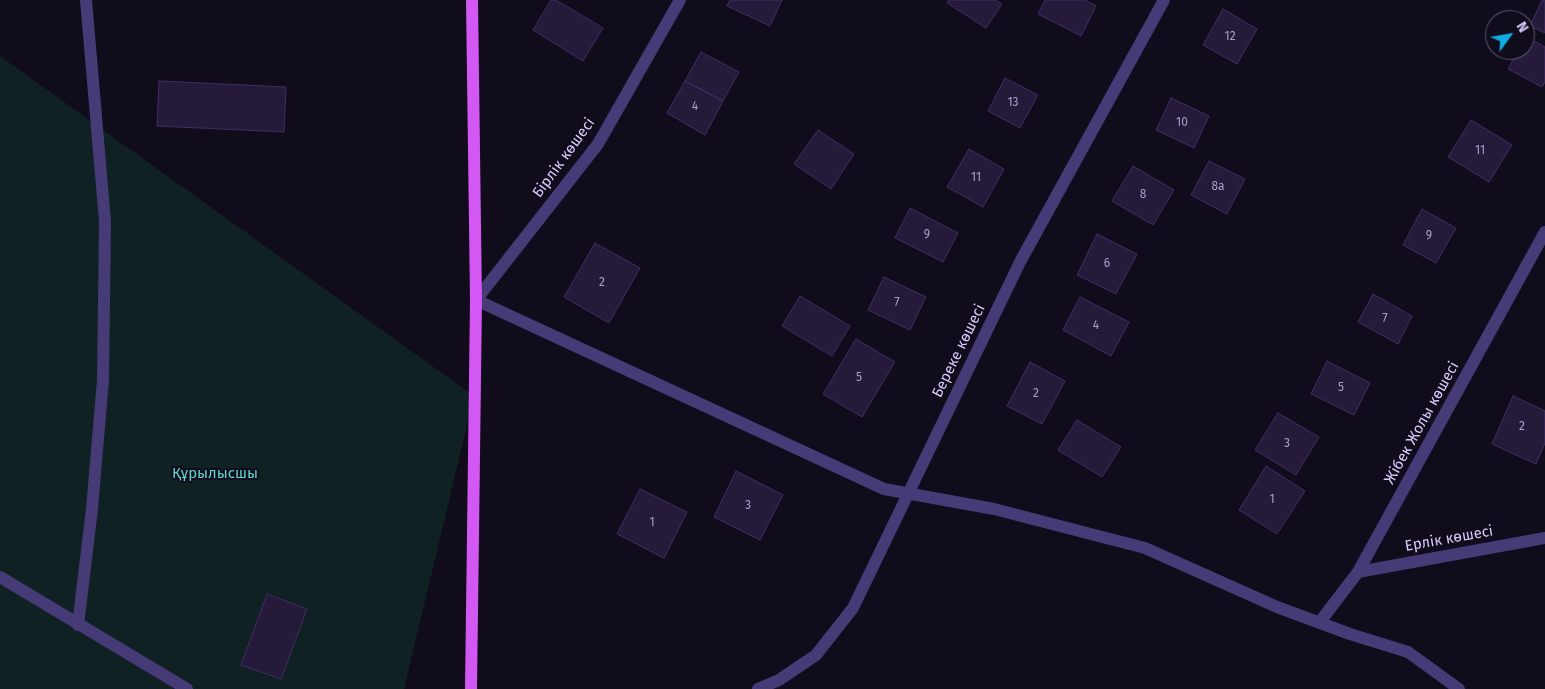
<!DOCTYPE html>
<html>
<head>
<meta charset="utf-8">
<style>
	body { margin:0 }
	#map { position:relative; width:1545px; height:689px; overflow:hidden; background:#110c1b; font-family:"Fira Sans",sans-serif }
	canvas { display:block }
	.north { position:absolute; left:1485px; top:10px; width:50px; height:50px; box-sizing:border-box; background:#110c1b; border:1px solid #605875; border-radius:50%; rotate:58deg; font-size:14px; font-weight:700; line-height:20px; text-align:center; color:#d7cafb }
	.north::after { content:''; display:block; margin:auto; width:18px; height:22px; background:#10a9e1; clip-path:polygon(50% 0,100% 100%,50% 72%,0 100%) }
</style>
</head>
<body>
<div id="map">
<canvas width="1545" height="689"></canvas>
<div class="north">N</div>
</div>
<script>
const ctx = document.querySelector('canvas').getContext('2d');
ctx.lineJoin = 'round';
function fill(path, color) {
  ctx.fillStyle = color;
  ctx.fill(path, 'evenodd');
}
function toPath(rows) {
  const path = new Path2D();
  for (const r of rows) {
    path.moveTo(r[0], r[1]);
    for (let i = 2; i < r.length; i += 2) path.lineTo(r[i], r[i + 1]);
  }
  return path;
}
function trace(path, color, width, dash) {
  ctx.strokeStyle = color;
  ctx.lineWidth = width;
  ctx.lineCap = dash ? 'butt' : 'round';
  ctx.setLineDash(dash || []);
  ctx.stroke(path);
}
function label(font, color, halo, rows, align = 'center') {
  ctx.font = font + ' "Fira Sans",sans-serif';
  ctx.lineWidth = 4;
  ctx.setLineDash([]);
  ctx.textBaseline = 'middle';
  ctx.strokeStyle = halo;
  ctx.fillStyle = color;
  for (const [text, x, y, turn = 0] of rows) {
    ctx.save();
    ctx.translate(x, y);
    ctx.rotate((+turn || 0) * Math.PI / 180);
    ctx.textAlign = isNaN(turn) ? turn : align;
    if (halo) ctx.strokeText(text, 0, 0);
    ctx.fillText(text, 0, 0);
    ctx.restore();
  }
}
const green = toPath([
	[0,56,474,396,404,689,0,689]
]);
const building = toPath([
	[551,0,556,0,603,28,583,61,533,30,551,0],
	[730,0,782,0,770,26,727,6,730,0],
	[949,0,995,0,1002,4,986,28,947,3,949,0],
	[1045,0,1085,0,1096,6,1081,36,1038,14,1045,0],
	[1542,0,1545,1,1545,33,1530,26,1542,0],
	[1223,9,1257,29,1237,64,1203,45,1223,9],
	[1525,36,1545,47,1545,82,1542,87,1508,69,1518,50,1525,50,1525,36],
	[701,52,739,72,723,101,685,81,701,52],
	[1005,78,1038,95,1020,128,988,111,1005,78],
	[159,81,286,87,284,132,157,126,159,81],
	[685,81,723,101,705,135,667,113,685,81],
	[1171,98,1209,116,1194,148,1156,130,1171,98],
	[1471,120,1512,145,1489,182,1448,157,1471,120],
	[818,130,854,154,831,189,794,164,818,130],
	[969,149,1004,169,983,207,947,187,969,149],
	[1209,161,1245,179,1227,214,1191,195,1209,161],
	[1133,166,1174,190,1153,225,1112,201,1133,166],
	[910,208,958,233,943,262,895,238,910,208],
	[1422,209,1456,228,1436,263,1403,245,1422,209],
	[1097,234,1137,254,1116,294,1077,275,1097,234],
	[595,243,640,268,609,323,564,297,595,243],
	[884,277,926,297,910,330,868,310,884,277],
	[1373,294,1412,316,1398,344,1358,322,1373,294],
	[800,296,850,326,832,356,782,326,800,296],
	[1080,297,1129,322,1111,356,1063,330,1080,297],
	[856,339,895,362,862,417,823,394,856,339],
	[1327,361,1370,383,1354,415,1311,394,1327,361],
	[1030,362,1065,381,1042,424,1007,406,1030,362],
	[1513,396,1545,411,1545,443,1536,464,1492,444,1513,396],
	[1278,413,1319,437,1296,475,1255,450,1278,413],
	[1077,420,1121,447,1102,477,1058,450,1077,420],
	[1266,466,1305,491,1277,534,1239,510,1266,466],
	[736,471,783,495,760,540,714,517,736,471],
	[640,489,687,512,664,558,617,534,640,489],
	[267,594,307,609,281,679,241,665,267,594]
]);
const minor = toPath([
	[680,0,598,144,476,300,884,489,994,509,1145,548,1277,607,1350,634,1408,652,1459,689],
	[1358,572,1545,538],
	[0,577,187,689],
	[1319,623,1358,572,1545,232],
	[78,625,92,509,103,380,105,221,86,0],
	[758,689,779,680,816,655,853,608,1020,262,1164,0]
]);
const major = toPath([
	[471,689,476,300,472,0]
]);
const numberNames = [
	["12",1230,37],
	["13",1013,103],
	["4",695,107],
	["10",1182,123],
	["11",1480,151],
	["11",976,178],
	["8а",1218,187],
	["8",1143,195],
	["9",927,235],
	["9",1429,236],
	["6",1107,264],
	["2",602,283],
	["7",897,303],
	["7",1385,319],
	["4",1096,326],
	["5",859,378],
	["5",1341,388],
	["2",1036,394],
	["2",1522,427],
	["3",1287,444],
	["1",1272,500],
	["3",748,506],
	["1",652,523]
];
const streetNames = [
	["Бірлік көшесі",564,158,-54],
	["Береке көшесі",959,351,-64],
	["Жібек Жолы көшесі",1422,423,-61],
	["Ерлік көшесі",1449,539,-10]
];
const parkNames = [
	["Құрылысшы",215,474]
];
fill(green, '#102124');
fill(building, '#261a3a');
trace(building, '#412d65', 1);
trace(minor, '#463a77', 12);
trace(major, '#d358f3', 12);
label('12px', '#ab9ecb', null, numberNames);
label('15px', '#d7cafb', '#110c1b', streetNames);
label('15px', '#5cd5ca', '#110c1b', parkNames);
</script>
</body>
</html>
